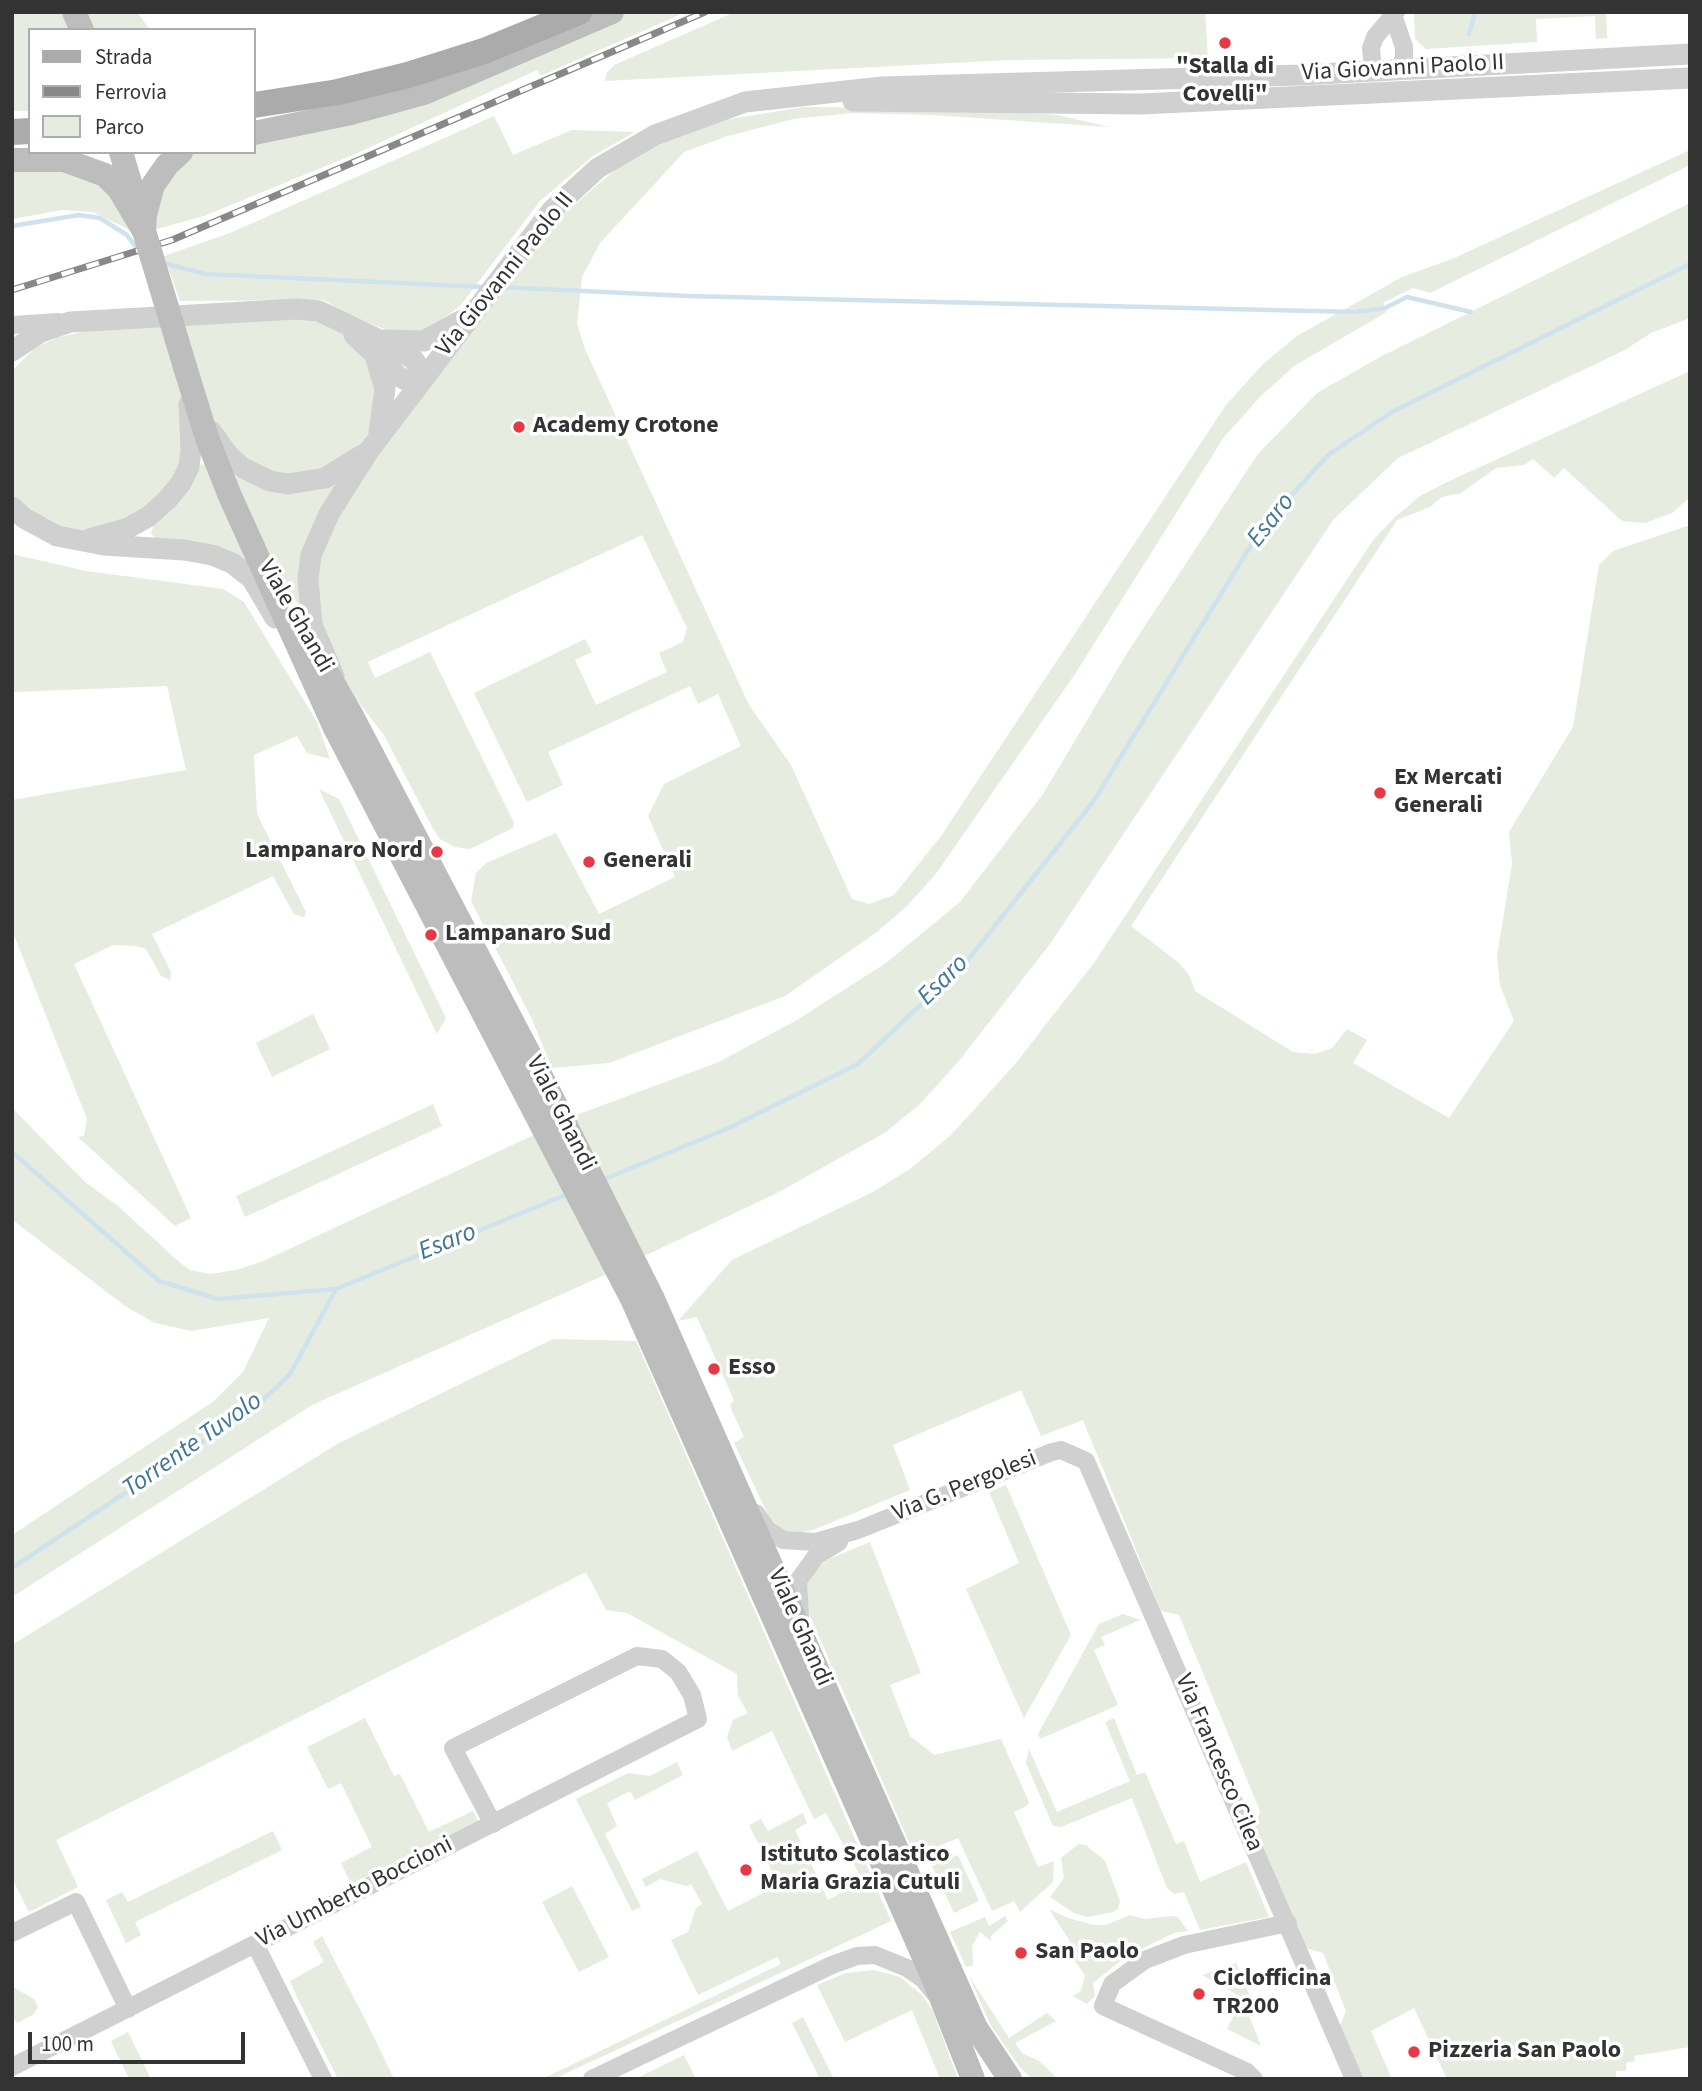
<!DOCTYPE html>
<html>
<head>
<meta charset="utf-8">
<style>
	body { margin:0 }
	#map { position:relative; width:1702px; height:2091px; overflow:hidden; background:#fff; font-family:"Source Sans 3",sans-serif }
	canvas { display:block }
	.frame { position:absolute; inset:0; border:14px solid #333; pointer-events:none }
	.legend { position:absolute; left:28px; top:28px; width:228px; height:126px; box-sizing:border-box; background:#fff; border:2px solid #adadad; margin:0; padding:9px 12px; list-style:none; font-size:21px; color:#333 }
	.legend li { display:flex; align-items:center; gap:14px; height:35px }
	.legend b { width:35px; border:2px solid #adadad }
	.scale { position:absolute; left:28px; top:2032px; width:217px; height:32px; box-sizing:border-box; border:4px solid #333; border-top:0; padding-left:9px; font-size:21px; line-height:24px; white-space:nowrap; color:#333; -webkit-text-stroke:5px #fff; paint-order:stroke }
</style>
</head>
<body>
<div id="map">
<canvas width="1702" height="2091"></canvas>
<div class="frame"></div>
<ul class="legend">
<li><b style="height:9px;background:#ababab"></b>Strada</li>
<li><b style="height:9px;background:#888"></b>Ferrovia</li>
<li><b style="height:19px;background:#e6ecdf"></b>Parco</li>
</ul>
<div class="scale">100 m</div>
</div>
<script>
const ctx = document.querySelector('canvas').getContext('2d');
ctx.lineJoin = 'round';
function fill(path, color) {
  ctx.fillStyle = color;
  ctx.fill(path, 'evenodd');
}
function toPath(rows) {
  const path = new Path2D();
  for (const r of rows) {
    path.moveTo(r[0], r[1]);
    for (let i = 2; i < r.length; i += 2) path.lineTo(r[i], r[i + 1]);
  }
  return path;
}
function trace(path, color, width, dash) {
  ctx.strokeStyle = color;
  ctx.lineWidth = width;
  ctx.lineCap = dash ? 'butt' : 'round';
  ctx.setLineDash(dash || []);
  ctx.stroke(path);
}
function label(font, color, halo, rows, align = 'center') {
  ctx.font = font + ' "Source Sans 3",sans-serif';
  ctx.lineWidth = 7;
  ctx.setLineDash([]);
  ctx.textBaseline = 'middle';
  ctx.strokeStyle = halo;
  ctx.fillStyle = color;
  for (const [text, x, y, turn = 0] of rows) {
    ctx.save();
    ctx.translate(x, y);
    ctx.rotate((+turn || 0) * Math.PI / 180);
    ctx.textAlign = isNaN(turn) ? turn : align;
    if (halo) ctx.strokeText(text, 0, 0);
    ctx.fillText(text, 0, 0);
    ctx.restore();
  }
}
const green = toPath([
	[12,12,65,12,72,30,30,30,30,111,12,111],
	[86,12,137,12,150,30,93,30],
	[631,12,686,12,545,74,540,75,537,70,355,154,204,216,153,230,155,199,181,163,193,154,254,152,254,140,420,102],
	[735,12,1205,12,1208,58,1009,60,605,81,606,74,614,65],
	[1414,12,1606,12,1607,38,1596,39,1595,16,1536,19,1537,42,1426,49,1415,39],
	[804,107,979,109,1057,115,1110,127,932,115,852,113,793,119,728,136,684,152,600,243,582,277,577,324,585,349,749,705,791,765,852,899,869,904,894,895,941,836,1226,405,1263,364,1297,336,1402,277,1452,259,1690,150,1690,165,1430,293,1413,288,1383,303,1387,312,1294,366,1261,396,1224,437,1075,674,935,875,906,907,877,932,785,996,609,1063,552,1068,532,1019,471,901,476,873,486,863,556,833,599,914,675,877,648,816,664,784,741,746,718,694,698,704,690,686,548,752,563,785,527,802,474,693,585,639,592,652,575,660,596,705,667,672,659,653,683,642,687,628,642,535,368,662,375,678,430,652,514,823,513,828,470,849,455,847,440,839,431,825,384,735,350,691,337,667,317,617,316,564,353,487,552,224,616,169,664,142,724,120],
	[494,116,513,155,572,130,635,132,593,156,540,201,460,306,430,328,411,334,396,334,345,313,324,300,180,301,164,256,230,233],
	[12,168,60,169,109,189,132,231,93,212,62,210,12,219],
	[1690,203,1690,318,1651,333,1623,351,1398,458,1333,520,1050,944,959,1061,920,1104,886,1132,779,1192,596,1279,312,1405,12,1597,12,1535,214,1401,243,1372,269,1318,191,1331,155,1323,125,1306,14,1221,12,1108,85,1182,118,1206,178,1261,190,1270,210,1274,236,1270,261,1262,579,1114,719,1062,797,1020,886,963,960,902,1043,794,1129,650,1258,454,1317,393,1380,357],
	[302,316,337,328,366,356,376,387,374,423,366,440,348,459,327,471,280,476,237,456,213,421,182,321],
	[161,327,181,386,187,455,156,508,101,533,57,528,22,506,12,494,13,370,35,348,56,338,94,329],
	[1690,371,1690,497,1672,513,1645,523,1622,521,1564,468,1554,478,1533,459,1524,465,1496,468,1461,493,1442,497,1430,507,1397,520,1131,926,1179,963,1189,975,1195,991,1293,1052,1315,1054,1332,1048,1347,1029,1367,1040,1353,1063,1449,1118,1514,1021,1500,985,1497,956,1512,864,1509,832,1573,727,1599,565,1613,551,1690,525,1690,2047,1634,2056,1635,2061,1626,2063,1626,2071,1616,2071,1616,2079,1447,2079,1414,2008,1371,2031,1392,2079,1362,2079,1340,2026,1346,2011,1323,1953,1306,1948,1255,1828,1260,1811,1179,1615,1161,1611,1083,1420,1041,1436,1021,1390,893,1445,910,1490,813,1530,797,1533,785,1531,770,1519,734,1443,744,1437,730,1406,734,1400,697,1317,678,1321,732,1260,873,1192,910,1169,951,1135,1016,1063,1096,960,1348,578,1374,539,1395,517,1420,496,1445,483],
	[201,464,206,465,261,578,155,539,151,533,154,524],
	[237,476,342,481,301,608,289,592,233,483],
	[12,554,86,571,223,589,244,602,317,722,330,759,307,753,297,736,254,755,257,814,306,912,304,917,294,914,273,876,152,934,171,972,170,980,161,976,146,949,136,946,113,945,74,964,191,1218,175,1226,78,1137,84,1136,87,1119,12,930,12,800,186,770,167,686,12,692],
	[319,789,339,799,446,1018,437,1034],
	[313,1014,330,1049,272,1077,256,1043],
	[433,1104,442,1126,245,1217,236,1196],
	[553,1339,636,1341,891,1921,554,2079,542,2079,781,1964,777,1957,698,1995,671,1940,688,1932,696,1908,702,1904,691,1884,686,1886,660,1879,646,1887,642,1879,697,1851,728,1911,779,1885,749,1825,761,1819,768,1831,803,1813,807,1823,795,1830,828,1900,863,1881,826,1813,814,1819,772,1731,732,1751,727,1737,733,1720,748,1713,738,1696,737,1674,627,1613,606,1610,586,1572,56,1840,78,1887,29,1912,12,1878,12,1645,339,1443],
	[1006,1485,1071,1635,1024,1718,966,1589,1019,1563,989,1492],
	[870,1542,921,1673,890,1685,910,1736,934,1755,1001,1739,1029,1802,1027,1806,1014,1812,1038,1867,1054,1861,1053,1882,1020,1912,1014,1901,992,1911,958,1838,915,1856,807,1609,806,1586,817,1567,829,1559],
	[1123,1614,1140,1620,1101,1637,1105,1645,1094,1650,1118,1705,1040,1739,1038,1734,1099,1624],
	[365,1718,394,1776,400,1774,429,1832,473,1811,478,1821,351,1884,341,1863,372,1847,341,1783,328,1789,307,1747],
	[1114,1718,1137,1775,1145,1772,1176,1844,1184,1841,1200,1882,1246,1862,1269,1917,1200,1930,1184,1892,1174,1894,1167,1888,1132,1798,1061,1827,1053,1826,1026,1763,1029,1749,1057,1812,1130,1781,1105,1722],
	[677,1762,683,1775,635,1800,630,1791,607,1803,617,1826,605,1834,641,1907,632,1911,576,1799,628,1773,650,1776],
	[273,1831,282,1850,135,1922,141,1935,126,1943,106,1900,122,1892,128,1902],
	[1079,1844,1086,1845,1105,1861,1120,1901,1118,1909,1113,1912,1088,1917,1074,1913,1050,1897,1064,1878,1061,1858],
	[958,1855,979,1901,954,1913,932,1866],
	[572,1886,609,1957,579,1972,542,1902],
	[1049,1909,1068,1918,1094,1925,1106,1925,1130,1915,1145,1919,1172,1916,1178,1917,1188,1931,1174,1933,1127,1956,1093,1983,1095,1996,1087,2004,1073,1996,1081,1991,1085,1975,1064,1946,1070,1941],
	[1005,1916,1008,1921,991,1936,991,1941,980,1932,972,1946,973,1965,966,1967,950,1932,985,1917,989,1926],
	[322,1936,372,2033,394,2079,338,2079,297,1997,290,1981,324,1962,313,1942],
	[1236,1963,1249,1994,1242,1998,1261,2046,1227,2029,1237,2009,1236,1994,1202,1975],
	[874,1970,900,1977,922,1995,933,2011,958,2079,940,2079,912,2010,845,2042,817,1985,846,1973],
	[969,1976,1009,2038,1047,2013,1056,2021,1015,2043,1022,2053,1039,2061,1058,2079,1032,2079,1020,2067,991,2026],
	[13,1987,34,1999,38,2007,34,2014,18,2023,12,2018],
	[803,2017,834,2079,820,2079,792,2023],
	[128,2032,151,2079,129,2079,111,2041],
	[684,2055,696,2079,635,2079]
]);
const stream = toPath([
	[1469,34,1475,12],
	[12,226,79,215,100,218,127,235,138,250],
	[163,263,205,274,485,287],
	[500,287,687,296,1355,312,1385,308,1407,297,1471,312],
	[12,1152,159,1281,218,1299,336,1289,568,1194],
	[602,1180,729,1128,858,1064,967,961,1093,802,1261,529,1328,455,1392,412,1690,264],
	[12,1568,258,1405,290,1374,336,1289]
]);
const minor = toPath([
	[1394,18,1404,47,1404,59,1397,70],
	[1373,71,1371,48,1375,37,1396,12],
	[12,325,58,322],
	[756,1513,767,1529,783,1540,816,1542,858,1530,1052,1452,1061,1450,1086,1461,1354,2079],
	[800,1617,798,1581,816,1556,839,1542],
	[12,1933,76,1902,128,2009],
	[255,1944,323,2079],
	[12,2067,316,1913,698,1719,692,1695,678,1672,662,1659,637,1656,453,1748,493,1824],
	[592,2079,832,1965,857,1956,875,1955,907,1968,923,1979,935,1994],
	[1254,2079,1247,2072,1103,2006,1112,1984,1145,1960,1184,1945,1288,1923]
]);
const tertiary = toPath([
	[853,101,1141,104,1690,78],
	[354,335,398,376,417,386],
	[385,340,424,341,462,320],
	[12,351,41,332,70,322,297,309,319,311,394,347,414,360,425,376],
	[376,359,385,389,379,433],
	[211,431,229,456,243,468,270,481,288,484,325,478,364,454],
	[12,507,24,518,57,536,104,545,184,550,212,555,232,563,252,579,275,618],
	[89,539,128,528,148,517,167,500,181,483,189,467,191,450,189,404],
	[334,676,312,625,308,580,311,555,329,514,368,452,552,210,598,168,655,135,745,102,882,87,1301,75,1690,54]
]);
const secondary = toPath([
	[74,12,82,30],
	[254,133,351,113,424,93,612,12],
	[121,152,136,203],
	[12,160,64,160,105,175,119,189,144,231],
	[144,231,145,215,153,185,167,165,181,152],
	[185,367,207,438,230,496,335,728,632,1299,935,1982,973,2079],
	[321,662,352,716,544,1082,653,1299,976,2028,1010,2079]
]);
const primary = toPath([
	[254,105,338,92,408,75,484,51,579,12],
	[12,132,30,131]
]);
const rail = toPath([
	[12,290,172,240,705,12]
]);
const secondaryBridge = toPath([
	[144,231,185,367]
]);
const markers = [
	[1225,43,7,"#e63946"],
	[519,427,7,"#e63946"],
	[1380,793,7,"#e63946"],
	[437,852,7,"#e63946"],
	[589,862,7,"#e63946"],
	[431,935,7,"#e63946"],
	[714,1369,7,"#e63946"],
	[746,1870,7,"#e63946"],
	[1021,1953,7,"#e63946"],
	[1199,1994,7,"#e63946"],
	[1414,2052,7,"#e63946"]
];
const poiNames = [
	["\"Stalla di",1225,68,"center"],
	["Covelli\"",1225,96,"center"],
	["Academy Crotone",533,427],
	["Ex Mercati",1394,779],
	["Generali",1394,807],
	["Lampanaro Nord",423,852,"right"],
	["Generali",603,862],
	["Lampanaro Sud",445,935],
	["Esso",728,1369],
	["Istituto Scolastico",760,1856],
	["Maria Grazia Cutuli",760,1884],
	["San Paolo",1035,1953],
	["Ciclofficina",1213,1980],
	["TR200",1213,2008],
	["Pizzeria San Paolo",1428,2052]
];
const streetNames = [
	["Via Giovanni Paolo II",1403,69,-3],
	["Via Giovanni Paolo II",506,275,-51],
	["Viale Ghandi",295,617,60],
	["Viale Ghandi",560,1114,63],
	["Via G. Pergolesi",965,1487,-22],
	["Viale Ghandi",799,1628,66],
	["Via Francesco Cilea",1218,1763,67],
	["Via Umberto Boccioni",355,1893,-27]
];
const waterNames = [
	["Esaro",1272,521,-52],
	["Esaro",944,981,-45],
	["Esaro",448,1243,-22],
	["Torrente Tuvolo",193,1446,-35]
];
fill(green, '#e6ecdf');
trace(stream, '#cfe2ee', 4.5);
trace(minor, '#d0d0d0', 18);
trace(tertiary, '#d0d0d0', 21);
trace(secondary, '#bdbdbd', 24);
trace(primary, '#ababab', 26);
trace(rail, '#888', 7);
trace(rail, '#fff', 4.5, [13]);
trace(secondaryBridge, '#bdbdbd', 24);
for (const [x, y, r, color] of markers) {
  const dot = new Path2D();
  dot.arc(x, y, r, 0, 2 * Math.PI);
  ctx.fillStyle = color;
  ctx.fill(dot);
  trace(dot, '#fff', 2.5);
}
label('bold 24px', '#333', '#fff', poiNames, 'left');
label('24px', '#333', '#fff', streetNames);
label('italic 26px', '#3f7597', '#fff', waterNames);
</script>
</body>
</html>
